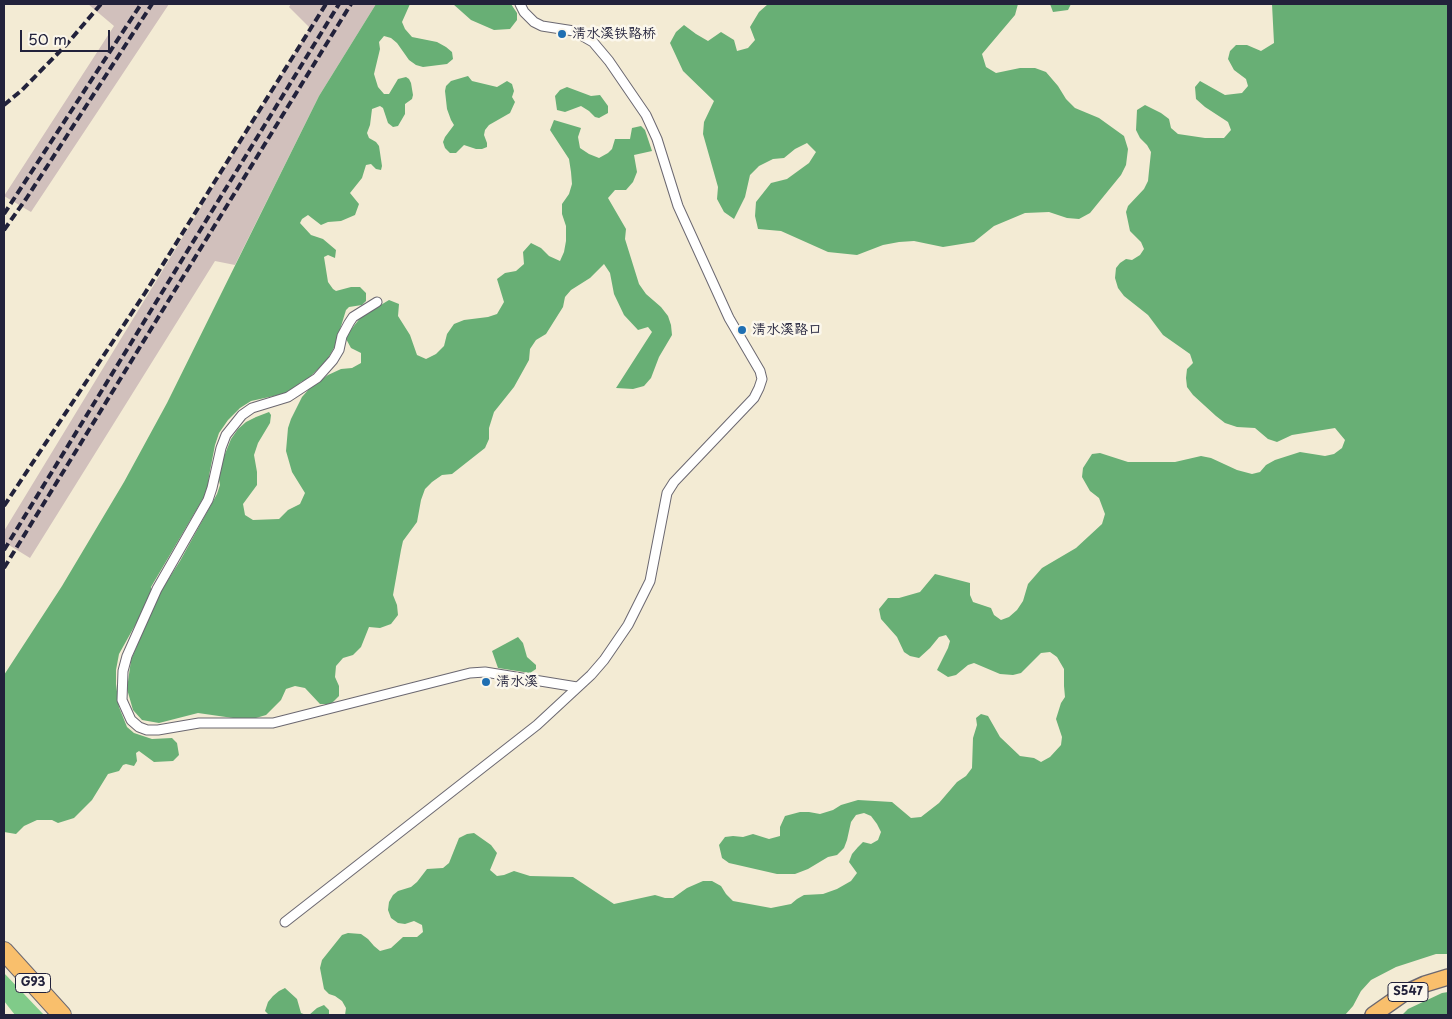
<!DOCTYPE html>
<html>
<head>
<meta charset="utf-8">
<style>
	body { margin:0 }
	#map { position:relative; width:1452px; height:1019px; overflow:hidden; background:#f3ebd4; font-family:"Playpen Sans",sans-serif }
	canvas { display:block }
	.frame { position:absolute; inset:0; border:5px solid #22223b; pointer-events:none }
	.scale { position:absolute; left:20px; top:30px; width:90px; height:22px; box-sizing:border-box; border:2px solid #22223b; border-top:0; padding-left:6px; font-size:15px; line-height:18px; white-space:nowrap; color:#22223b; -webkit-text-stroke:4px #fbf7ec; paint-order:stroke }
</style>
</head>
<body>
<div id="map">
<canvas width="1452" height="1019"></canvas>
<div class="frame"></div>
<div class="scale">50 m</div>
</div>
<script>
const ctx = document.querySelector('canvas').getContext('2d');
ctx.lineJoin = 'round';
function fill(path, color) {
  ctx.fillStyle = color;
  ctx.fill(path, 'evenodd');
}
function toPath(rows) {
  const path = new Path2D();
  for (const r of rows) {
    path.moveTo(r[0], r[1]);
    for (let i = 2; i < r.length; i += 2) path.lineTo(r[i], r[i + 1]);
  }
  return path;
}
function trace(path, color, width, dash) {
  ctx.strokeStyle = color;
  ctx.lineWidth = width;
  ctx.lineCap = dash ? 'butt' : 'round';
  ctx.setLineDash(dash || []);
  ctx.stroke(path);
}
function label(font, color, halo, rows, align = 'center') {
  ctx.font = font + ' "Playpen Sans","LXGW WenKai TC",sans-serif';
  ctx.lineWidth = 5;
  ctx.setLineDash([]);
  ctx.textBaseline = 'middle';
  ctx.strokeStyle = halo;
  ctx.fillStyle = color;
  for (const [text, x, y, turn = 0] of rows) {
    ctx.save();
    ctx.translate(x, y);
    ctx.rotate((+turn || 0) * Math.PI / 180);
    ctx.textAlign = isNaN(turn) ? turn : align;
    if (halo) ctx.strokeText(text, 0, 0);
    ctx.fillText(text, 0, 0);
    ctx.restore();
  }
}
const industrial = toPath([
	[88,4,169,4,31,212,4,196,114,26],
	[291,4,376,4,319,96,235,265,215,261,30,558,4,542,4,531,310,28,289,7]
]);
const green = toPath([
	[4,973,44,1015,15,1015,4,1001]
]);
const forest = toPath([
	[376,4,410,4,402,22,405,29,412,37,437,42,446,47,452,52,453,59,447,64,423,67,416,65,409,60,397,43,391,38,384,36,379,42,380,49,374,74,378,87,384,94,389,94,398,79,406,77,409,79,411,83,413,95,412,99,405,104,405,114,398,126,393,127,388,123,383,108,380,106,372,109,370,125,367,133,369,138,376,142,379,146,382,166,381,170,376,169,371,164,366,165,362,178,350,193,359,204,355,215,341,221,328,222,321,225,308,215,302,219,300,223,311,235,323,239,336,250,335,258,328,255,324,257,328,282,333,289,336,291,351,287,360,287,366,293,366,301,362,305,349,307,346,310,335,346,327,360,308,379,301,382,292,392,251,401,240,408,228,420,219,433,215,445,209,476,208,490,151,587,151,593,143,611,119,654,116,670,116,684,119,707,127,727,134,733,152,739,172,738,177,743,179,755,173,761,154,762,139,751,136,753,137,761,134,766,126,764,123,765,119,771,108,774,92,800,74,818,58,823,52,820,37,820,24,826,16,834,4,832,4,675,62,586,124,482,167,403,319,96],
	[453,4,511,4,517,13,517,20,510,29,494,30,471,20],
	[768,4,1018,4,1015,15,982,54,986,67,996,73,1020,68,1035,68,1046,72,1058,86,1066,99,1075,108,1099,118,1124,136,1128,149,1126,165,1121,175,1090,213,1079,219,1067,218,1049,212,1025,213,994,226,974,242,943,247,914,241,899,242,883,245,857,255,828,252,781,231,758,229,755,216,756,202,771,183,787,179,809,163,816,152,807,143,795,149,784,158,773,159,759,166,750,175,745,197,734,219,724,212,717,199,718,187,703,134,704,122,714,101,683,71,670,43,676,32,684,25,696,34,708,41,721,32,734,40,737,51,748,48,755,40,750,27,759,12],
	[1050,4,1071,4,1068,10,1053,12],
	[1272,4,1448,4,1448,954,1436,954,1396,967,1371,980,1361,991,1353,1006,1345,1015,345,1015,346,1008,342,1001,335,996,329,994,324,989,320,968,322,960,342,935,348,933,361,934,368,939,374,946,380,951,391,948,403,937,417,937,423,932,422,925,414,921,405,924,398,923,391,918,388,910,389,902,393,895,398,891,411,887,417,882,427,869,443,868,449,863,459,838,467,834,474,833,491,845,497,853,490,870,497,876,504,875,514,871,530,876,573,877,614,904,655,895,665,898,673,898,687,888,703,881,712,881,721,886,726,894,733,901,771,908,791,904,797,899,804,895,823,894,837,889,851,881,857,873,849,862,852,854,858,847,863,842,871,844,878,840,881,832,877,824,871,816,864,813,856,815,851,822,847,840,844,848,837,855,828,857,808,869,795,874,777,874,729,863,722,858,719,845,725,837,733,836,743,837,753,834,769,839,780,836,780,827,785,816,800,812,809,812,820,814,833,810,841,805,858,800,892,802,911,818,921,817,939,803,957,782,966,776,972,768,973,738,977,725,976,718,981,714,988,716,1000,737,1020,756,1034,758,1041,762,1050,757,1061,745,1062,737,1056,719,1061,703,1065,697,1064,686,1064,669,1057,657,1050,652,1041,653,1021,673,1013,675,1000,674,974,663,968,665,956,675,948,677,937,670,948,648,950,641,946,635,939,637,930,648,919,658,910,656,904,652,897,637,881,619,879,609,888,598,899,598,920,592,935,574,970,583,970,595,973,602,991,608,994,615,1001,620,1009,617,1017,610,1023,601,1028,584,1042,568,1076,548,1102,524,1105,514,1099,498,1090,491,1082,477,1083,468,1092,454,1100,453,1128,462,1175,462,1201,456,1211,458,1237,470,1252,474,1260,472,1266,465,1275,460,1300,452,1325,456,1334,454,1342,448,1345,440,1335,428,1292,435,1277,442,1268,439,1255,428,1237,427,1225,423,1216,416,1193,395,1187,387,1186,378,1187,369,1193,363,1190,354,1163,335,1148,315,1124,296,1118,288,1115,278,1116,268,1120,263,1126,259,1132,260,1140,255,1144,249,1141,242,1130,231,1126,212,1128,206,1144,189,1148,181,1149,171,1151,152,1147,145,1140,138,1136,130,1137,110,1145,105,1161,113,1169,119,1171,128,1178,134,1205,138,1224,138,1231,130,1228,122,1205,107,1196,99,1195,87,1200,81,1225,95,1242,93,1248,86,1246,79,1234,70,1228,59,1230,51,1236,45,1247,45,1261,51,1274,43],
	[468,76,472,81,497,87,507,81,512,84,514,91,512,97,515,102,510,113,489,125,485,130,484,135,487,143,487,147,482,149,476,149,464,145,456,153,450,153,445,148,443,142,445,137,454,125,451,120,447,109,445,91,446,86,451,81],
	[567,87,591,96,600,95,608,106,608,113,599,118,595,117,589,111,581,106,565,112,557,110,555,96,560,90],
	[554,120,581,128,578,137,580,148,589,154,599,158,608,153,612,149,615,139,630,139,632,128,641,126,645,130,652,151,634,155,637,172,633,182,626,190,615,190,608,198,626,229,625,239,639,284,646,294,661,307,668,316,671,325,672,335,659,357,651,378,644,386,633,389,616,388,652,332,648,327,638,330,624,315,614,294,610,273,604,264,590,278,571,290,565,297,563,307,546,334,536,340,530,349,529,360,514,387,494,412,489,428,489,439,485,448,452,474,442,475,432,482,425,489,421,500,417,522,403,541,401,550,393,595,397,605,398,615,391,624,380,628,369,627,361,647,353,655,343,658,336,666,335,677,339,686,339,696,331,704,320,704,305,688,295,686,286,689,281,700,266,715,256,718,233,718,198,713,159,723,142,720,133,710,127,689,131,660,157,597,180,561,217,494,220,485,218,474,221,464,231,439,238,429,246,422,256,417,269,412,271,415,270,423,258,443,254,455,257,472,257,485,243,504,245,515,253,520,279,519,288,510,300,504,305,493,292,472,286,451,288,428,291,419,302,397,309,389,328,375,341,369,352,368,361,363,361,353,351,348,345,337,361,317,389,300,399,304,398,316,410,335,417,355,426,359,436,354,444,346,447,334,454,324,464,320,488,317,497,314,504,302,497,279,505,273,516,271,524,264,523,252,531,243,541,248,549,256,560,261,564,252,566,241,566,226,562,214,562,204,569,194,572,184,571,172,569,159,550,130],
	[518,637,523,643,527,657,536,665,536,669,530,673,498,668,492,651],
	[285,988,297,999,301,1013,306,1015,269,1015,265,1011,268,1002,273,996,279,991],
	[1448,992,1448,1015,1402,1015,1408,1009,1442,993],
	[324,1005,329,1010,329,1015,309,1015,317,1008]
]);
const minor = toPath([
	[377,302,353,317,349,323,342,336,339,350,333,360,317,378,288,397,252,408,242,415,226,435,221,448,212,488,208,500,157,589,127,656,123,671,122,700,131,720,139,727,147,730,158,730,199,723,273,723,470,673,485,672,577,687],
	[285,922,537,725,591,675,604,660,628,625,650,581,667,493,674,482,754,398,759,388,762,379,760,371,729,318,678,206,657,139,646,115,609,61,593,42,574,31,542,26,534,22,524,12,520,4]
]);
const primary = toPath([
	[1373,1015,1403,994,1425,984,1448,977]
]);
const motorway = toPath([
	[4,951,62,1015]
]);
const rail = toPath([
	[4,105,22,90,66,45,101,4],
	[4,214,141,4],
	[4,230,26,199,152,4],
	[4,506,145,293,326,4],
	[4,550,339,4],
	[4,568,351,4]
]);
const markers = [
	[562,34,5,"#1f6fb2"],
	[742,330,5,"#1f6fb2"],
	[486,682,5,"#1f6fb2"]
];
const shields = [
	[33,983,35],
	[1408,992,40]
];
const shieldNames = [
	["G93",33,983],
	["S547",1408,992]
];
const poiNames = [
	["清水溪铁路桥",572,34],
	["清水溪路口",752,330],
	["清水溪",496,682]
];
fill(industrial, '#d1c0bc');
fill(green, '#80cb89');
fill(forest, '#68af75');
trace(minor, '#6b6871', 11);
trace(primary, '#6b6871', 18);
trace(motorway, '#6b6871', 20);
trace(minor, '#fff', 9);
trace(primary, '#f9bf6c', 15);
trace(motorway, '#f9bf6c', 18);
trace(rail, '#22223b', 4, [8, 4]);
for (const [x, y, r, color] of markers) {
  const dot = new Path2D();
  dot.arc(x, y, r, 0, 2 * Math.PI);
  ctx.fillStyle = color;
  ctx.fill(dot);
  trace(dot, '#fbf7ec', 2);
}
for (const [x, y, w] of shields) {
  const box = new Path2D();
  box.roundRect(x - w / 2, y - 9.5, w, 19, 4);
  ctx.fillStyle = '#fbf7ec';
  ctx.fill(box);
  trace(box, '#22223b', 1);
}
label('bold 12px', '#22223b', null, shieldNames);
label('14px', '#22223b', '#fbf7ec', poiNames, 'left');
</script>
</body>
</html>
